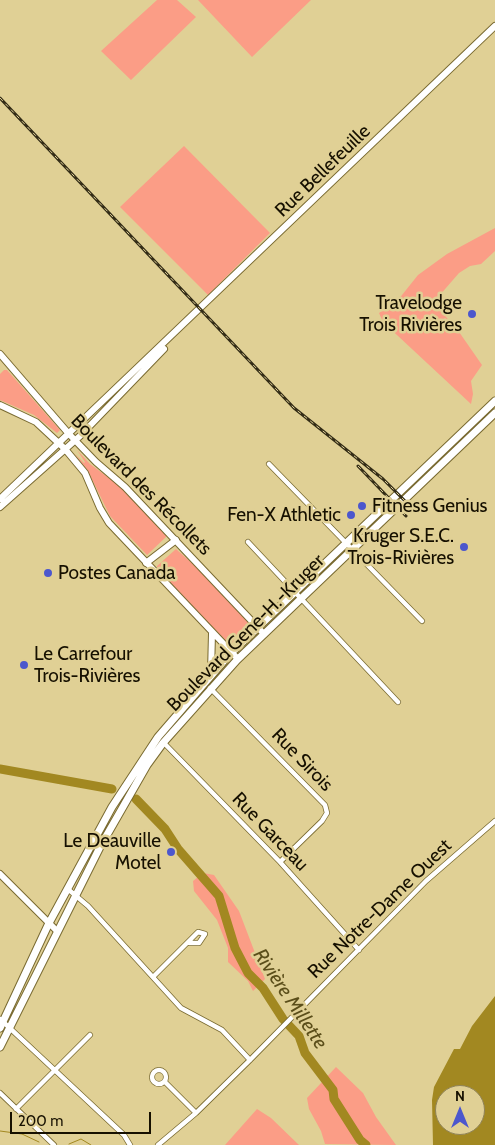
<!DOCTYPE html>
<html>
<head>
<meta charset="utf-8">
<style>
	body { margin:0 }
	#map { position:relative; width:495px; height:1145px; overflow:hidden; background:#e0d095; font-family:Cabin,sans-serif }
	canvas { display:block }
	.north { position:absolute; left:435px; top:1085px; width:50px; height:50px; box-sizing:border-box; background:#e0d095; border:1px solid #8f8359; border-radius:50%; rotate:0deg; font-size:14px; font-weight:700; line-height:20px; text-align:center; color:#161000 }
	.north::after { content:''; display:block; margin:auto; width:18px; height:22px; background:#4c57cd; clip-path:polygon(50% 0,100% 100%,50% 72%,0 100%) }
	.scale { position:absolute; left:10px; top:1112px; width:141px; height:22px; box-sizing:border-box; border:2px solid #161000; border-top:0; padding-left:6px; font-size:15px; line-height:18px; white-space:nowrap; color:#161000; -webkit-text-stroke:4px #e0d095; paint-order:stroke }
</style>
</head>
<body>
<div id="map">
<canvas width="495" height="1145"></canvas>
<div class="north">N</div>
<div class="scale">200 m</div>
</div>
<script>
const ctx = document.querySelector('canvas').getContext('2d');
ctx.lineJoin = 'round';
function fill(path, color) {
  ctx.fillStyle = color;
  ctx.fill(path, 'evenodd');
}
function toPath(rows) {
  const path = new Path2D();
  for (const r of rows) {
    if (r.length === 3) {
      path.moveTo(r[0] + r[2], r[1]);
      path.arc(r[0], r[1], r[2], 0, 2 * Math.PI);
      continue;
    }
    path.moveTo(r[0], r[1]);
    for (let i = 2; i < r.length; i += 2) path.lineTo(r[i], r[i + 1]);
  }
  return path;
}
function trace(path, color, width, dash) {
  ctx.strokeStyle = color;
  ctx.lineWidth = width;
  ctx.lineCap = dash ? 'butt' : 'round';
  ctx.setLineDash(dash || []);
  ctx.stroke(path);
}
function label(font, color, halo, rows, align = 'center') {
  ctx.font = font + ' Cabin,sans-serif';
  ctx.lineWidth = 5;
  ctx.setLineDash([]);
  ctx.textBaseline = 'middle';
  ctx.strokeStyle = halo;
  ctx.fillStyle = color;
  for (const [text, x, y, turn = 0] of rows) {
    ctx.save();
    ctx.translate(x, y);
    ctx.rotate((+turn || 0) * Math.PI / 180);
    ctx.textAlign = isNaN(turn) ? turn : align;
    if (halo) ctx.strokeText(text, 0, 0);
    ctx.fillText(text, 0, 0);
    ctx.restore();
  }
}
const green = toPath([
	[157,0,177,0,196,17,131,80,101,51],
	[198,0,311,0,252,57],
	[184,146,270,233,208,295,120,207],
	[495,228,495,251,481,264,470,266,459,273,439,296,436,306,457,329,482,365,471,381,473,394,471,404,383,322,379,313,398,300,418,275,447,254],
	[4,370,7,370,60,430,57,433,34,415,0,400,0,374],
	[77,450,90,464,121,487,166,535,166,537,147,555,110,516,88,471,74,453,84,463,85,462],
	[176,549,204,574,250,623,250,626,230,645,157,570,157,566],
	[203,873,214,875,239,911,265,979,253,991,248,981,228,962,228,948,217,920,194,891,193,881],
	[336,1067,363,1093,376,1117,396,1145,325,1144,321,1131,309,1109,307,1098],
	[257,1109,271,1118,299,1145,225,1145]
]);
const water = toPath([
	[495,996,495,1145,433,1145,432,1100,434,1087,454,1049,460,1049,472,1026],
	[445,1095,475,1095,475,1125,445,1125]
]);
const stream = toPath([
	[0,1131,22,1134,39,1142],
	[69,1144,81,1139,91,1145]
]);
const river = toPath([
	[0,769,112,789],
	[136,799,165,829,178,849,219,896,235,948,248,973,263,988,283,1019,299,1036,305,1053,333,1090,334,1099,360,1140,366,1145]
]);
const street = toPath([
	[269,464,422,621],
	[248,542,398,702],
	[210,688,325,805,327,813,322,821,280,862],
	[163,742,280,862,359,950],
	[69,890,88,906,181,1008,222,1030,250,1060],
	[153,977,198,932,205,934,199,943,189,943],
	[0,1019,124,1135,130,1145],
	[159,1077,7],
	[165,1082,196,1113],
	[0,1093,54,1145],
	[16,1109,90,1035],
	[158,1145,196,1113,250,1060,426,881,495,821]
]);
const secondary = toPath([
	[0,354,69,434,96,462,125,487,264,634],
	[0,405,36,422,65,449,85,473,100,508,109,523,238,659],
	[0,499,495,26],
	[0,507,80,436,164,349],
	[146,563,176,540],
	[211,673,212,633],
	[0,874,57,931]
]);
const primary = toPath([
	[0,1028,49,923,112,807,158,737,229,655,495,401],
	[0,1047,100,847,147,765,163,743,237,660,495,413]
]);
const rail = toPath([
	[0,98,294,408,383,479,413,509],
	[358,466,406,516]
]);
const markers = [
	[472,314,5,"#4c57cd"],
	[362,506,5,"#4c57cd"],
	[351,515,5,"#4c57cd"],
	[464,547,5,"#4c57cd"],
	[48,573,5,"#4c57cd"],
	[24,665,5,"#4c57cd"],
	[171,852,5,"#4c57cd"]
];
const streetNames = [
	["Rue Bellefeuille",323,171,-44],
	["Boulevard des Récollets",141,485,45],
	["Boulevard Gene-H.-Kruger",246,633,-45],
	["Rue Sirois",302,760,46],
	["Rue Garceau",270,832,46],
	["Rue Notre-Dame Ouest",380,909,-44]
];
const poiNames = [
	["Travelodge",462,303],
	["Trois Rivières",462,325],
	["Fitness Genius",372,506,"left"],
	["Fen-X Athletic",341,515],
	["Kruger S.E.C.",454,536],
	["Trois-Rivières",454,558],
	["Postes Canada",58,573,"left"],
	["Le Carrefour",34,654,"left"],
	["Trois-Rivières",34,676,"left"],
	["Le Deauville",161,841],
	["Motel",161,863]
];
const waterNames = [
	["Rivière Millette",290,999,56]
];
fill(green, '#fb9d86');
fill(water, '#a28821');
trace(stream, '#a28821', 1);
trace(river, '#a28821', 9);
trace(street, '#796a31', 6);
trace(secondary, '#796a31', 8);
trace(primary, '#796a31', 9);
trace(street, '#fff', 4.5);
trace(secondary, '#fff', 6);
trace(primary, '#fff', 7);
trace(rail, '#332c16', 3);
trace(rail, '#e0d095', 1, [4]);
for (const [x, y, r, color] of markers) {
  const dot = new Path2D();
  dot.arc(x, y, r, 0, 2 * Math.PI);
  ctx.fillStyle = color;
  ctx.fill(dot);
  trace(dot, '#e0d095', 2);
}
label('19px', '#161000', '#e0d095', streetNames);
label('19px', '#161000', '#e0d095', poiNames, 'right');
label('italic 20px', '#5b4e1a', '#e0d095', waterNames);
</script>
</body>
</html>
